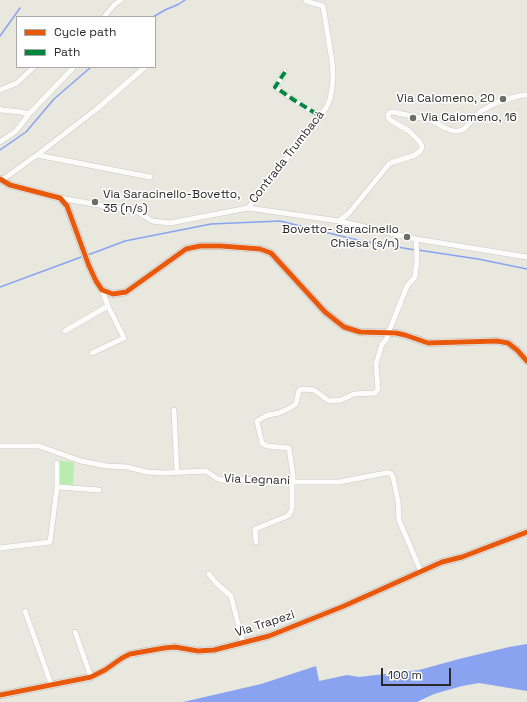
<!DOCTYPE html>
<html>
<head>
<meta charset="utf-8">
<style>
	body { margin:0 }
	#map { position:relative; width:527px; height:702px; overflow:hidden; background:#e8e8de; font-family:"Space Grotesk",sans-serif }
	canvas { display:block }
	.legend { position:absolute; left:16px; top:16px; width:140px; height:52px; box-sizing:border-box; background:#fff; border:1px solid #a9a9a9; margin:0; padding:5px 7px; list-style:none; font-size:12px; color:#292929 }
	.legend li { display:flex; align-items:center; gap:8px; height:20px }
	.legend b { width:20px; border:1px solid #a9a9a9 }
	.scale { position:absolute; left:381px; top:668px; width:70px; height:18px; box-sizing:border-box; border:2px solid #292929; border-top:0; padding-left:5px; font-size:12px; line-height:14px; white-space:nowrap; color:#292929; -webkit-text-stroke:3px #fff; paint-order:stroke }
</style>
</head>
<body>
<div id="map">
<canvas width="527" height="702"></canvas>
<ul class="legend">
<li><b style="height:5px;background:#e8590c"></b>Cycle path</li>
<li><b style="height:5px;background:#00873e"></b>Path</li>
</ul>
<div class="scale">100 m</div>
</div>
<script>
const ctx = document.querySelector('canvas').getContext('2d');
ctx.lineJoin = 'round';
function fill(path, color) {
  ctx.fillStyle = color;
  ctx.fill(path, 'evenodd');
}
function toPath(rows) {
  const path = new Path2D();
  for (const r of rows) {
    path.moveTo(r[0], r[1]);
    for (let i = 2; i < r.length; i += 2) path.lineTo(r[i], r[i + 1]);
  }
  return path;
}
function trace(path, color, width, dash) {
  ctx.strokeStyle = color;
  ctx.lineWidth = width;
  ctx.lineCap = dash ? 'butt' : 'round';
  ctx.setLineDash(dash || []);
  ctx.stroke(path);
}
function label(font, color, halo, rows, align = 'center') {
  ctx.font = font + ' "Space Grotesk",sans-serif';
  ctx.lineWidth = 3;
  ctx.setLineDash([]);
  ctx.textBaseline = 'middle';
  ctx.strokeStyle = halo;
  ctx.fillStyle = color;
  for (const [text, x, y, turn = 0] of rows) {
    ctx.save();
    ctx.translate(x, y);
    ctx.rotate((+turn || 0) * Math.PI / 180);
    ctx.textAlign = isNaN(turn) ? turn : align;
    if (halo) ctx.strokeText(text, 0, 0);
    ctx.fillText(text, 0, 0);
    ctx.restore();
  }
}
const pitch = toPath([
	[59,461,74,462,73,485,58,484]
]);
const water = toPath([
	[527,644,527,691,479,683,462,686,434,694,417,702,183,702,261,684,316,666,319,681,347,675,359,677,419,670,459,659,509,647]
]);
const stream = toPath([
	[153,17,165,10,179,4,185,0],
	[0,36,20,8],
	[0,150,26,132,54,99,91,67],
	[418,250,478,259,527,269],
	[88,255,125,241,211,224,280,221,357,240,415,250],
	[0,287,84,256]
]);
const minor = toPath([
	[104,17,114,5,121,0],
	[285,72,275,87,294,100,320,116],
	[0,90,17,83,34,67],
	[0,109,1,110,21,112,29,114],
	[0,142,16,131,29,114,72,69,74,67],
	[37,155,150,177],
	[2,180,37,155,98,108,145,67],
	[60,198,138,212,152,221,170,223,248,208,339,221,416,239,527,257],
	[248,208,326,108,330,99,332,89,333,76,332,61,323,6,306,1],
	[339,221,349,213,389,164,393,162,413,156,418,153,421,150,422,147,421,144,418,140,409,131,390,120,388,117,388,115,389,113,393,112,431,120,445,128,453,131,459,131,464,129,475,117,481,111,496,103,515,97,523,95,527,95],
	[65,331,108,306],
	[388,332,392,324,407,286,415,277,417,260,416,239],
	[92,353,124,338,108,306,102,290],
	[174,410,177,473],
	[0,446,39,446,81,461,107,466,127,467,147,472,163,473,206,471,218,479,227,481,253,479,293,482,339,482,386,473,389,473,391,474,393,477,398,501,399,520,421,572],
	[57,487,99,490],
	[256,542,255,529,285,517,289,515,291,511,292,508,292,485,293,482,293,475,289,448,267,446,262,443,259,430,257,421,268,415,279,413,290,408,296,404,299,390,304,389,314,390,329,401,341,400,354,394,375,393,378,389,376,364,382,344,386,340,389,332],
	[0,548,50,542,57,487,57,463],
	[209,574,216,583,231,596,243,643],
	[25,611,51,684],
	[75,632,91,677]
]);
const tertiary = toPath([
	[0,179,10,185,60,198,67,206,89,266,96,281,102,290,113,294,126,292,186,249,200,246,221,246,260,249,271,253,325,312,344,327,360,332,396,333,405,335,428,343,497,341,508,343,517,350,527,361],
	[0,695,91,677,105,670,122,658,130,654,164,648,175,647,198,651,214,650,269,636,344,606,442,562,462,557,527,532]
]);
const quiet = toPath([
	[285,72,275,87,294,100,320,116]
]);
const cycleway = toPath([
	[0,179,10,185,60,198,67,206,89,266,96,281,102,290,113,294,126,292,186,249,200,246,221,246,260,249,271,253,325,312,344,327,360,332,396,333,405,335,428,343,497,341,508,343,517,350,527,361],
	[0,695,91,677,105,670,122,658,130,654,164,648,175,647,198,651,214,650,269,636,344,606,442,562,462,557,527,532]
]);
const markers = [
	[503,99,4,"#6c6c68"],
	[413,118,4,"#6c6c68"],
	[95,202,4,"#6c6c68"],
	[407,237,4,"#6c6c68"]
];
const poiNames = [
	["Via Calomeno, 20",495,99],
	["Via Calomeno, 16",421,118,"left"],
	["Via Saracinello-Bovetto,",103,195,"left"],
	["35 (n/s)",103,209,"left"],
	["Bovetto- Saracinello",399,230],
	["Chiesa (s/n)",399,244]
];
const streetNames = [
	["Contrada Trumbacà",287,157,-52],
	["Via Legnani",257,480,2],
	["Via Trapezi",265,624,-18]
];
fill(pitch, '#b9edb0');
fill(water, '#8aa3f1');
trace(stream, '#8aa3f1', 1.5);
trace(minor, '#c9c8c7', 6);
trace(tertiary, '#c9c8c7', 8);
trace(minor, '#fcfcfa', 5);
trace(tertiary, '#fcfcfa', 6);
trace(quiet, '#00873e', 4, [8, 4]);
trace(cycleway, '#e8590c', 5);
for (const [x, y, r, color] of markers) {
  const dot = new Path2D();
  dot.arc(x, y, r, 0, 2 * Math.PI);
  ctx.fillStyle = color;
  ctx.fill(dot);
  trace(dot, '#fff', 1.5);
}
label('12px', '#292929', '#fff', poiNames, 'right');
label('12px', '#292929', '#fff', streetNames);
</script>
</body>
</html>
